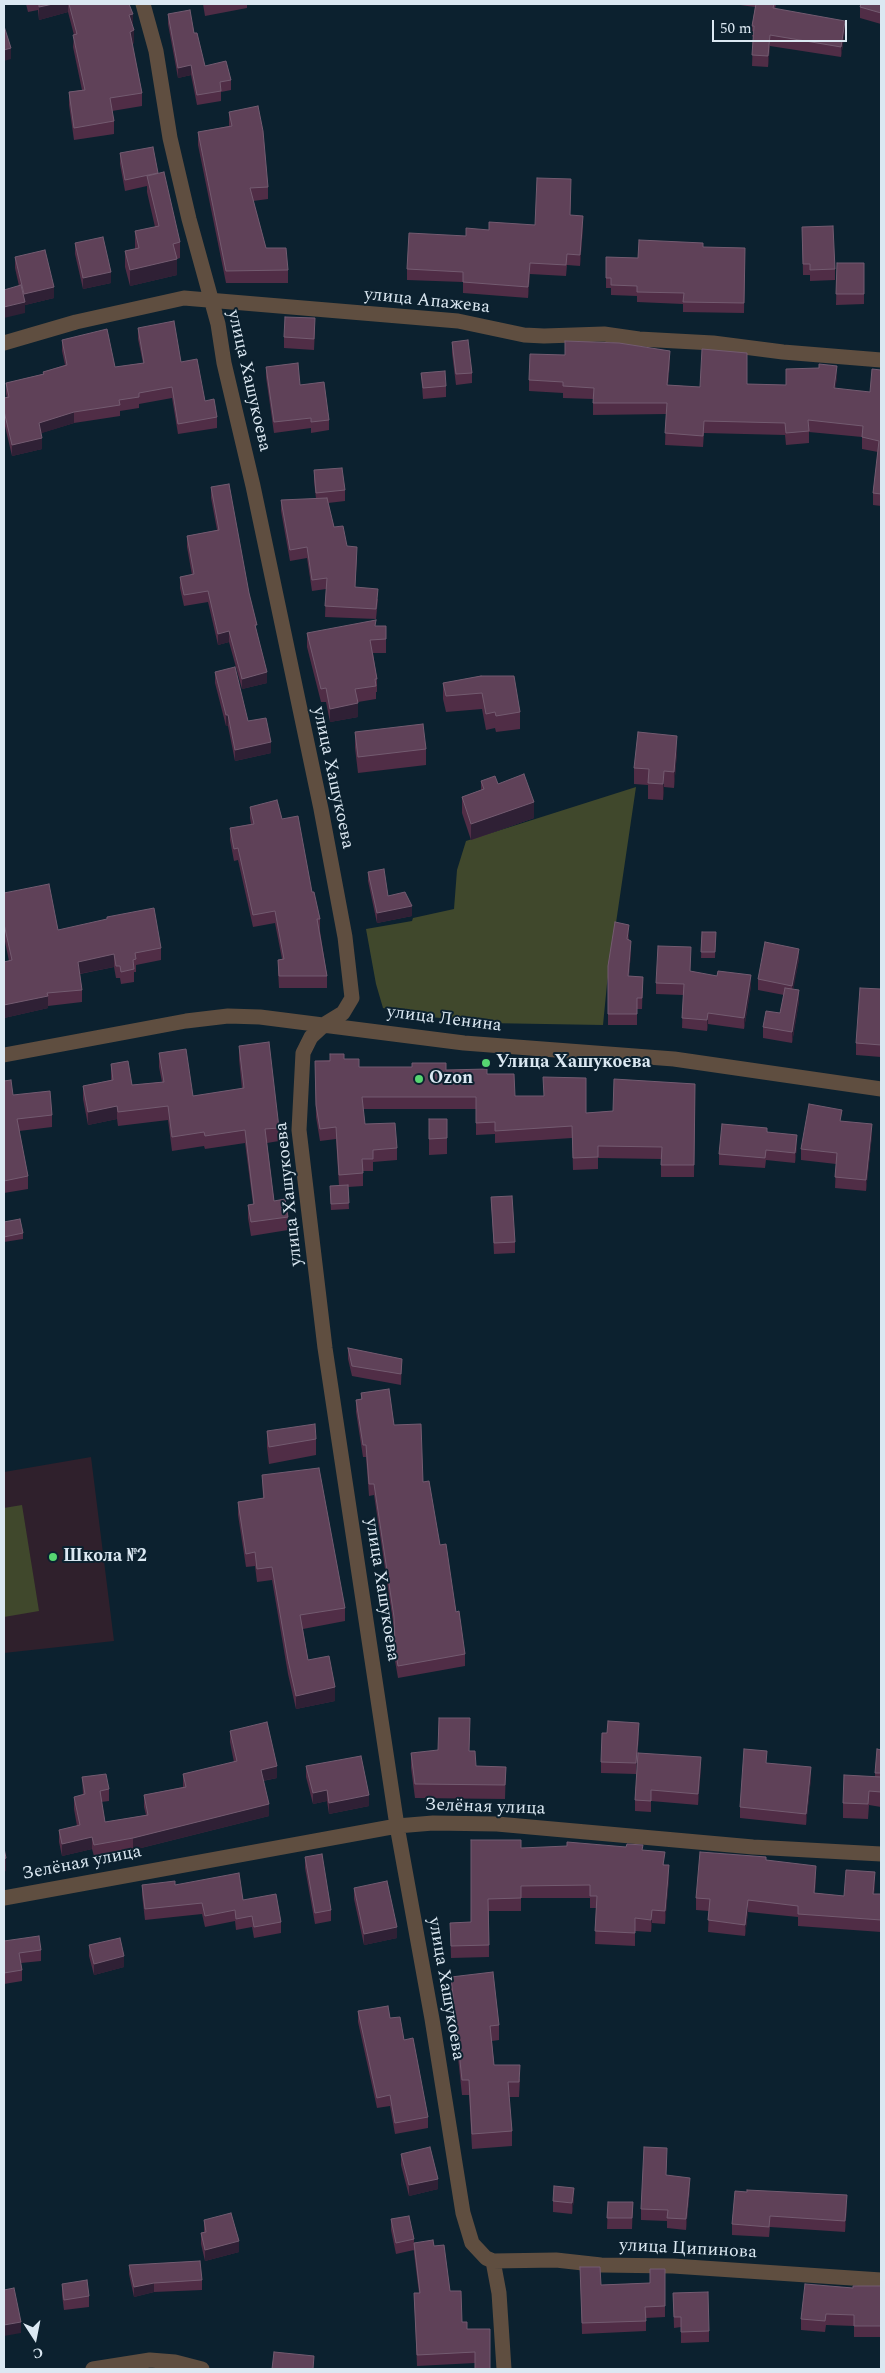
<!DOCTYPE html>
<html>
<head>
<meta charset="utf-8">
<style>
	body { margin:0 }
	#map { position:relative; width:885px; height:2373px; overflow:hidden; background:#0c212f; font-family:Spectral,serif }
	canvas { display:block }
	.frame { position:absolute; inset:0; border:5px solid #dbe8f2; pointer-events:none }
	.north { position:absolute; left:10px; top:2313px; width:50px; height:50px; -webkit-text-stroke:4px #0c212f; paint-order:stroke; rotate:169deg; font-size:14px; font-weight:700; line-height:20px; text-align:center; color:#dbe8f2 }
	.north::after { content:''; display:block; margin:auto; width:18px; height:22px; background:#dbe8f2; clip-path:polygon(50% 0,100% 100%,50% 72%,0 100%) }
	.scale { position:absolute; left:712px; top:20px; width:135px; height:22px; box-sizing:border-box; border:2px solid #dbe8f2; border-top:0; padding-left:6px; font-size:15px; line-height:18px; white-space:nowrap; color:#dbe8f2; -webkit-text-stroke:4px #0c212f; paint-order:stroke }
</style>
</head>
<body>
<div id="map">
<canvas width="885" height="2373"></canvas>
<div class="frame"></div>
<div class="north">С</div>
<div class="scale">50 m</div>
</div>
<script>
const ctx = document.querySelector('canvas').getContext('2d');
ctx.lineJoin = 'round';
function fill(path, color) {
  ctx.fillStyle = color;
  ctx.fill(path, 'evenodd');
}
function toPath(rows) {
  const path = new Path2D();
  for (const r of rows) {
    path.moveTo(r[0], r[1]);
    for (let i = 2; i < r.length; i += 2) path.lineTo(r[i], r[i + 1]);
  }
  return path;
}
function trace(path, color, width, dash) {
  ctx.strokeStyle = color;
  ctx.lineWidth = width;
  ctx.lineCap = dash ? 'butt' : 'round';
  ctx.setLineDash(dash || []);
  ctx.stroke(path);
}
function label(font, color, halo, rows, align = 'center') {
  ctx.font = font + ' Spectral,serif';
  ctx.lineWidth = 4;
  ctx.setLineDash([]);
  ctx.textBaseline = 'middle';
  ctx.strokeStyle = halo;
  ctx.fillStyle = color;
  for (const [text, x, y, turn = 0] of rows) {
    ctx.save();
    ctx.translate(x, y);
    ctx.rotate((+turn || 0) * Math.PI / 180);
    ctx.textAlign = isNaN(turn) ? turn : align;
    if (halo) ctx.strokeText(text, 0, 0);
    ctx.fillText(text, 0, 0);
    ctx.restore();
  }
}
const education = toPath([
	[91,1457,114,1641,4,1653,4,1472]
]);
const green = toPath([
	[636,787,607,984,603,1025,486,1023,413,1015,383,1008,376,984,366,929,412,921,413,918,454,909,457,870,466,841],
	[22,1505,39,1611,4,1617,4,1508]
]);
const minor = toPath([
	[143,4,156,51,170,138,189,219,218,324,224,363,253,486,321,809,345,937,352,998,343,1013,325,1024,311,1037,303,1053,299,1130,325,1348,397,1826,432,2019,463,2213,472,2243,486,2258,493,2261,499,2293,504,2369],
	[4,343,76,322,184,298,458,321,524,335,544,336,604,334,639,339,713,343,783,352,881,360],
	[4,1055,186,1021,228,1016,260,1017,464,1043,674,1059,881,1089],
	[4,1898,397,1826,433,1823,497,1824,753,1847,881,1854],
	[493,2261,556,2260,601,2265,673,2266,881,2280],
	[93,2369,150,2360,175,2362,202,2369]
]);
const wall = toPath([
	[26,4,129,4,134,43,132,44,142,93,142,106,112,111,114,121,114,134,74,140,69,105,69,92,82,90,73,47,74,35,68,12,39,20,38,10,28,12],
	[203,4,247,4,247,8,205,16],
	[733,4,776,4,775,9,845,31,841,57,770,46,768,67,752,66,753,37,752,36,752,26,755,7],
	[881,4,881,24,860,18,860,7],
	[168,14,194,33,205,66,231,80,231,90,221,92,221,101,197,105,191,75,178,78,168,24],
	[229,112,268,187,268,199,253,201,266,248,288,270,288,283,226,283,198,145,198,132,229,126],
	[120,153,158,173,180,242,180,258,177,259,177,275,130,286,125,267,125,251,135,249,135,231,155,227,147,192,147,186,125,191,120,164],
	[571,190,570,215,583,227,580,266,567,265,566,276,530,274,528,298,463,293,463,282,407,280,407,269,466,236,535,225],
	[802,227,835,269,835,280,810,281,810,275,803,275],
	[75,243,111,283,83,289,75,254],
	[703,247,745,248,744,313,683,312,683,304,637,302,637,296,611,295,611,288,606,288,606,257,638,258],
	[15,257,54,298,25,305,25,313,15,268],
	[837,263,864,263,864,304,836,305],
	[138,328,181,362,205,401,217,417,217,428,178,434,172,398,139,404,139,408,120,411,120,416,74,423,41,433,42,449,12,456,4,422,4,398,7,398,6,394,6,383,43,374,43,372,65,365,62,351,62,340,115,367,143,363,138,339],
	[315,329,314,350,284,348,284,337],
	[452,342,472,373,472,383,456,385,452,353],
	[670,362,668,385,700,387,747,384,786,385,837,377,835,389,870,392,881,370,881,506,873,505,873,493,878,452,862,449,862,437,809,432,809,443,786,445,785,435,704,433,703,447,665,445,666,414,593,415,593,399,563,398,563,393,529,391,529,380],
	[266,367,300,385,329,420,329,430,311,433,311,428,274,433,266,377],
	[421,373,446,386,446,397,423,399],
	[314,470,345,490,345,501,328,503,334,527,347,546,357,558,355,587,378,599,376,619,325,617,326,589,312,591,307,558,290,561,281,511,281,500,316,499,314,481],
	[211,487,249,593,267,683,242,689,229,642,218,645,208,602,184,606,180,588,180,577,192,575,187,547,187,536,217,530,211,498],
	[376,626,386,626,386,653,373,653,377,679,377,692,376,692,376,699,358,702,358,717,330,722,326,702,321,702,307,647,307,633],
	[215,672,248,721,271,753,235,761,228,726,226,726,215,683],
	[481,676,520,712,520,729,496,732,495,728,486,730,482,709,446,712,443,699,443,683],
	[355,732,426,749,426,765,358,773,355,748],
	[677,752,674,788,664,787,663,800,648,799,648,785,634,784,634,768],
	[481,781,498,784,534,818,471,840,462,813,462,797,481,790],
	[250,807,282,819,312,892,320,919,320,931,327,976,327,988,279,988,278,971,278,960,282,959,275,923,253,927,238,860,234,861,230,840,230,828,251,824,250,818],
	[368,872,388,896,412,916,377,923,368,881],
	[4,893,58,930,161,948,161,960,136,965,136,972,134,972,134,982,121,984,120,978,116,978,114,967,80,974,82,990,82,1002,48,1006,48,1008,4,1018,4,962,9,961,4,937],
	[702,932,716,932,715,958,701,958],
	[629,935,629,940,631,952,629,976,643,977,642,1009,637,1009,637,1025,608,1025,608,966],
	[799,959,793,989,799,1001,792,1043,763,1038,763,1027,780,1013,784,995,758,990,758,979],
	[690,971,751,986,744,1029,708,1024,707,1031,682,1028,683,995,656,994,656,983],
	[881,989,881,1057,856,1055,856,1043],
	[239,1046,279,1128,279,1141,267,1143,274,1201,288,1217,288,1230,251,1236,248,1218,248,1205,253,1204,245,1143,205,1149,204,1146,172,1151,168,1120,118,1126,117,1119,88,1125,83,1099,83,1086,111,1080,111,1064,132,1085,162,1082,159,1067,159,1053,193,1096,242,1089,239,1059],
	[344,1059,359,1067,446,1070,487,1074,515,1096,586,1113,613,1111,695,1084,694,1177,661,1177,661,1159,598,1158,598,1169,573,1170,572,1138,495,1143,495,1134,476,1135,476,1109,363,1109,365,1124,397,1148,397,1160,373,1162,373,1171,363,1171,363,1186,348,1187,349,1209,331,1210,330,1192,339,1186,336,1139,320,1141,316,1117,315,1061],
	[4,1081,13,1095,52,1115,52,1127,19,1131,28,1176,28,1189,4,1193],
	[429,1119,447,1138,447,1154,429,1155],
	[842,1121,872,1135,866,1191,835,1188,836,1164,801,1160,801,1149],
	[767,1132,797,1146,795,1163,766,1160,765,1168,719,1165,719,1154],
	[491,1197,515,1242,515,1253,494,1254],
	[4,1222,23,1233,23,1239,4,1242],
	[348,1348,402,1359,401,1385,352,1376,348,1359],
	[361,1393,394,1425,423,1482,440,1545,465,1654,465,1666,398,1678,394,1655,394,1643,395,1643,394,1629,374,1495,369,1496,366,1457,363,1457,356,1412,356,1400,361,1399],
	[267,1431,316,1439,316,1455,269,1464,267,1447],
	[262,1475,345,1608,345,1621,303,1629,308,1660,335,1701,296,1709,288,1674,272,1580,257,1582,255,1566,246,1567,238,1515,238,1502,263,1498],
	[230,1731,277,1778,263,1781,269,1816,133,1850,94,1856,92,1849,62,1856,59,1842,59,1830,77,1826,74,1809,74,1797,83,1795,82,1777,109,1789,109,1801,101,1802,105,1822,146,1815,144,1807,144,1795,183,1787,183,1774,234,1762,230,1742],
	[607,1733,639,1734,636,1774,601,1773,601,1762],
	[881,1750,881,1807,869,1805,868,1819,843,1818,843,1803,875,1777,875,1773],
	[469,1751,476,1766,506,1767,505,1799,415,1798,411,1768,411,1753],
	[638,1753,701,1767,698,1805,651,1801,651,1812,635,1811,635,1800],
	[767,1763,811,1778,806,1825,740,1818,740,1807],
	[306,1766,369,1806,329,1814,327,1801,313,1804,306,1777],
	[521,1848,643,1850,665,1865,669,1878,665,1924,652,1923,651,1932,635,1931,635,1946,595,1944,596,1908,590,1908,590,1898,521,1898,521,1911,489,1911,489,1957,451,1958,450,1923,471,1922],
	[305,1857,331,1910,331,1921,315,1924,305,1868],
	[766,1860,816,1877,815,1893,844,1896,875,1884,874,1894,881,1894,881,1932,798,1926,798,1917,748,1912,745,1936,708,1932,709,1911,696,1910,696,1898],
	[142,1885,175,1885,243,1900,281,1922,281,1933,254,1938,252,1927,236,1930,235,1921,205,1927,202,1914,145,1920,142,1895],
	[354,1888,397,1938,364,1945,354,1899],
	[4,1941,41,1950,41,1961,21,1963,22,1970,22,1981,4,1984],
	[89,1945,124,1967,94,1975,89,1956],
	[451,1977,499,2025,499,2040,492,2041,494,2065,520,2079,519,2097,509,2097,512,2131,512,2146,472,2149,469,2095,462,2095,451,1992],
	[358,2011,390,2018,404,2040,428,2117,428,2128,395,2134,390,2106,377,2108,358,2022],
	[401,2154,438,2189,409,2196,401,2165],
	[667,2159,666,2175,690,2188,686,2230,667,2228,667,2221,641,2220,641,2209],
	[735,2191,847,2206,845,2232,770,2227,769,2237,732,2235,732,2224],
	[574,2198,572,2214,553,2212,553,2201],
	[608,2202,633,2202,632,2229,607,2229],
	[391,2219,414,2239,414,2250,396,2254,391,2230],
	[204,2220,239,2252,205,2261,201,2244,201,2233,204,2232],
	[414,2243,434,2246,450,2291,462,2322,467,2329,490,2329,475,2363,417,2366,414,2293,419,2293,414,2253],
	[129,2265,202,2280,202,2290,154,2292,134,2297,129,2274],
	[580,2267,601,2285,650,2283,665,2269,665,2317,646,2318,646,2331,582,2334],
	[62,2284,89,2296,89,2307,64,2310,62,2295],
	[881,2286,881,2337,854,2337,854,2326,826,2325,825,2332,801,2330,801,2319,853,2288],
	[673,2293,709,2331,709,2342,681,2343,681,2327,674,2328]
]);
const shadedWall = toPath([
	[53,4,68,4,68,12,39,20,39,7],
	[133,14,133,27,129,15],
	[845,21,845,31,841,57,841,47],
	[134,30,134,43,130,44,130,32],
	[770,35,770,46,768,67,768,56],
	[11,48,11,59,4,61,4,50],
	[191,65,191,75,178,78,178,68],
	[583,216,583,227,580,266,580,255],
	[177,259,177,275,130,286,130,270],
	[530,263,530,274,528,298,528,287],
	[111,272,111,283,83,289,83,278],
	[54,287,54,298,25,305,25,313,4,318,4,307,24,302,24,294],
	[670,351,670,362,667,396,667,385],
	[837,366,837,377,834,400,834,388],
	[74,412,74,423,39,434,39,423],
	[42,438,42,449,12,456,12,445],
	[229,631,229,642,218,645,218,634],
	[267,672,267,683,242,689,242,679],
	[358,703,358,717,330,722,330,709],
	[226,715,228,715,228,726,226,726],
	[677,736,677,752,674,788,674,772],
	[271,742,271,753,235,761,235,750],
	[664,771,664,787,663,800,663,784],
	[534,802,534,818,471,840,471,824],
	[412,906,412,916,377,923,377,913],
	[629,925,629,935,627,950,627,939],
	[631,941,631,952,628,987,628,976],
	[799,949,799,959,792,997,792,986],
	[114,954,114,967,78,974,78,962],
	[751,975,751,986,744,1029,744,1018],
	[799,990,799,1001,792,1043,792,1032],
	[48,996,48,1008,4,1018,4,1005],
	[708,1013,708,1024,707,1031,707,1020],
	[117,1106,117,1119,88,1125,88,1112],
	[872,1124,872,1135,866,1191,866,1180],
	[797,1135,797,1146,795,1163,795,1153],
	[335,1687,335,1701,296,1709,296,1696],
	[639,1723,639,1734,636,1774,636,1763],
	[701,1757,701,1767,698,1805,698,1794],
	[277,1766,277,1778,261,1781,261,1770],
	[811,1767,811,1778,806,1825,806,1814],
	[327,1790,327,1801,313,1804,313,1793],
	[369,1795,369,1806,329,1814,329,1803],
	[269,1804,269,1816,133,1850,133,1838],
	[92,1837,92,1849,62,1856,62,1844],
	[6,1858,6,1871,4,1872,4,1859],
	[669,1865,669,1878,665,1924,665,1911],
	[816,1866,816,1877,814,1905,814,1893],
	[875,1872,875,1884,873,1906,873,1894],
	[748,1900,748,1912,745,1936,745,1925],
	[652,1910,652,1923,651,1932,651,1920],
	[397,1927,397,1938,364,1945,364,1934],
	[124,1956,124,1967,94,1975,94,1964],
	[690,2178,690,2188,686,2230,686,2219],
	[438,2179,438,2189,409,2196,409,2185],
	[574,2188,574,2198,572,2214,572,2203],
	[847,2195,847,2206,845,2232,845,2221],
	[239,2241,239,2252,205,2261,205,2250],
	[154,2283,154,2292,134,2297,134,2287],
	[21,2322,21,2333,4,2336,4,2325]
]);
const building = toPath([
	[39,4,53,4,39,7,39,4],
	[69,4,129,4,133,14,129,15,134,30,130,32,142,93,110,98,114,121,74,128,69,92,85,90,73,35,77,34,69,4],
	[756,4,774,4,773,8,845,21,841,47,770,35,768,56,752,55,754,26,752,26,756,4],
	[861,4,881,4,881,13,860,7,861,4],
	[190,10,194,33,197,33,205,66,226,61,231,80,220,82,221,91,197,95,191,65,178,68,168,14,190,10],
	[4,26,11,48,4,50,4,26],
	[258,106,263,131,268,187,250,188,266,248,286,248,288,270,226,271,198,132,232,126,229,112,258,106],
	[153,147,158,173,125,180,120,153,153,147],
	[164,172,180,242,173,244,177,259,130,270,125,251,139,248,135,231,159,226,147,176,164,172],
	[537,178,571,179,570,215,583,216,580,255,567,254,566,265,530,263,528,287,463,282,463,272,407,269,409,233,466,236,466,228,489,230,489,222,535,225,537,178],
	[833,226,835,269,810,270,810,264,803,264,802,227,833,226],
	[103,237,111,272,83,278,75,243,103,237],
	[639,240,703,243,703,247,745,248,744,303,683,302,684,293,637,292,637,286,611,285,611,278,606,278,606,257,638,258,639,240],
	[45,250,54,287,24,294,15,257,45,250],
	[837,263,864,263,864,294,836,294,837,263],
	[21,285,25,302,4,307,4,290,21,285],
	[285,317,315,318,314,339,284,337,285,317],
	[174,321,181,362,197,359,205,401,214,399,217,417,178,424,172,387,139,393,139,397,119,400,120,405,74,412,39,423,42,438,12,445,4,411,4,398,9,397,6,383,44,374,43,372,67,365,62,340,107,329,115,367,144,363,138,328,174,321],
	[468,340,472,373,456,374,452,342,468,340],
	[565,341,619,343,670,351,667,385,700,387,702,349,747,353,747,384,786,385,786,369,819,368,819,364,837,366,834,388,870,392,872,369,881,370,881,494,873,493,879,441,862,437,863,426,808,420,809,431,786,433,785,423,704,421,703,436,665,433,667,403,593,403,594,388,563,386,563,382,529,380,530,354,565,355,565,341],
	[298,363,300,385,324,382,329,420,311,422,311,418,274,422,266,367,298,363],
	[445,371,446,386,423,388,421,373,445,371],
	[342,468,345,490,316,493,314,470,342,468],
	[229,484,249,593,257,625,255,625,267,672,242,679,229,631,218,634,208,591,184,595,180,577,194,574,187,536,219,530,211,487,229,484],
	[327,498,334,527,343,526,347,546,357,547,355,587,378,589,376,609,325,606,327,578,312,580,307,547,290,550,281,500,327,498],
	[376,620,375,626,386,626,386,639,370,640,377,679,375,679,376,686,355,689,358,703,330,709,326,688,321,689,307,633,376,620],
	[235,667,248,721,266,718,271,742,235,750,228,715,226,715,215,672,235,667],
	[481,676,514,676,520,712,496,716,495,712,486,714,482,693,446,696,443,683,481,676],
	[423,724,426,749,358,757,355,732,423,724],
	[638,732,677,736,674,772,664,771,663,784,648,783,649,769,634,768,638,732],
	[524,774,534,802,471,824,462,797,484,789,481,781,495,776,498,784,524,774],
	[277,800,282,819,298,816,312,892,314,892,320,919,317,919,327,976,279,976,278,960,284,959,275,911,253,915,238,848,234,849,230,828,254,824,250,807,277,800],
	[384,869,388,896,405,892,412,906,377,913,368,872,384,869],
	[49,884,58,930,107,919,107,917,154,908,161,948,135,953,136,959,133,960,134,969,121,972,120,966,116,966,114,954,78,962,82,990,47,993,48,996,4,1005,4,962,12,960,4,924,4,893,49,884],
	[615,922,629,925,627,939,631,941,628,976,643,977,642,998,637,998,637,1014,608,1014,608,966,615,922],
	[702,932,716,932,715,952,701,952,702,932],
	[765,942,799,949,792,986,758,979,765,942],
	[658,946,691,947,690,971,717,976,718,971,751,975,744,1018,708,1013,707,1020,682,1018,684,984,656,983,658,946],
	[785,988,799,990,792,1032,763,1027,766,1011,780,1013,785,988],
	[860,988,881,989,881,1045,856,1043,860,988],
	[269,1042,279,1128,265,1129,274,1201,285,1199,288,1217,251,1222,248,1205,254,1204,245,1130,205,1136,204,1132,172,1137,168,1106,118,1112,117,1106,88,1112,83,1086,113,1080,111,1064,128,1061,132,1085,164,1082,159,1053,186,1049,193,1096,244,1088,239,1046,269,1042],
	[330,1054,344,1054,344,1059,359,1059,359,1067,412,1067,412,1063,446,1063,446,1070,487,1069,487,1074,514,1074,515,1096,544,1096,543,1077,586,1078,586,1113,613,1111,614,1079,695,1084,694,1165,661,1165,662,1147,598,1146,598,1157,573,1158,572,1126,495,1131,495,1122,476,1123,476,1097,362,1097,365,1124,395,1123,397,1148,373,1150,373,1159,362,1159,363,1173,339,1175,336,1127,320,1129,316,1105,315,1061,330,1061,330,1054],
	[11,1080,13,1095,50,1091,52,1115,17,1119,28,1176,4,1181,4,1081,11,1080],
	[809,1104,842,1110,840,1121,872,1124,866,1180,835,1177,837,1153,801,1149,809,1104],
	[429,1119,447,1119,447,1138,429,1139,429,1119],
	[722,1124,767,1128,767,1132,797,1135,795,1153,766,1150,765,1158,719,1154,722,1124],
	[348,1185,349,1203,331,1204,330,1186,348,1185],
	[512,1196,515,1242,494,1243,491,1197,512,1196],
	[20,1219,23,1233,4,1237,4,1222,20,1219],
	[348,1348,402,1359,401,1374,352,1366,348,1348],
	[389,1389,394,1425,421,1424,423,1482,429,1481,440,1545,446,1544,456,1612,459,1611,465,1654,398,1666,394,1643,395,1643,394,1617,374,1484,369,1484,366,1445,363,1445,356,1400,362,1399,361,1393,389,1389],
	[315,1424,316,1439,269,1447,267,1431,315,1424],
	[319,1468,345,1608,300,1615,308,1660,329,1656,335,1687,296,1696,288,1660,272,1567,257,1569,255,1552,246,1554,238,1502,264,1498,262,1475,319,1468],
	[439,1718,470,1718,469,1751,475,1751,476,1766,506,1767,505,1785,415,1784,411,1753,438,1750,439,1718],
	[608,1721,639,1723,636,1763,601,1762,602,1733,607,1733,608,1721],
	[267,1722,277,1766,261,1770,269,1804,133,1838,94,1845,92,1837,62,1844,59,1830,80,1825,74,1797,85,1794,82,1777,106,1774,109,1789,100,1791,105,1822,148,1815,144,1795,186,1787,183,1774,237,1761,230,1731,267,1722],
	[744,1749,767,1751,766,1763,811,1767,806,1814,740,1807,744,1749],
	[877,1749,881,1750,881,1773,875,1773,877,1749],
	[638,1753,701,1757,698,1794,651,1790,651,1801,635,1800,638,1753],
	[361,1756,369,1795,329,1803,327,1790,313,1793,306,1766,361,1756],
	[844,1775,881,1777,881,1792,869,1791,868,1804,843,1803,844,1775],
	[471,1840,521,1840,521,1848,567,1846,567,1842,626,1847,627,1844,643,1845,642,1850,665,1852,663,1865,669,1865,665,1911,652,1910,651,1920,635,1918,635,1933,595,1931,597,1896,590,1896,590,1885,521,1886,521,1898,488,1899,489,1945,451,1946,450,1923,471,1922,471,1840],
	[4,1848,6,1858,4,1859,4,1848],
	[700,1852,766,1857,766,1860,816,1866,814,1893,844,1896,846,1870,875,1872,873,1894,881,1894,881,1920,798,1914,798,1906,748,1900,745,1925,708,1920,710,1899,696,1898,700,1852],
	[322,1854,331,1910,315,1913,305,1857,322,1854],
	[239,1873,243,1900,276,1894,281,1922,254,1927,252,1916,236,1919,235,1910,205,1916,202,1903,145,1909,142,1885,175,1881,175,1885,239,1873],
	[387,1881,397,1927,364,1934,354,1888,387,1881],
	[39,1936,41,1950,19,1953,22,1970,4,1973,4,1941,39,1936],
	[120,1938,124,1956,94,1964,89,1945,120,1938],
	[493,1972,499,2025,490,2026,494,2065,520,2065,519,2082,508,2082,512,2131,472,2134,469,2080,462,2080,451,1977,493,1972],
	[388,2006,390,2018,400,2017,404,2040,413,2038,428,2117,395,2123,390,2095,377,2098,358,2011,388,2006],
	[430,2147,438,2179,409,2185,401,2154,430,2147],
	[644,2147,667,2148,666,2175,690,2178,686,2219,667,2218,668,2210,641,2209,644,2147],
	[554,2186,574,2188,572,2203,553,2201,554,2186],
	[747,2190,847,2195,845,2221,770,2216,769,2227,732,2224,735,2191,747,2192,747,2190],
	[608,2202,633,2202,632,2218,607,2218,608,2202],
	[231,2213,239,2241,205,2250,201,2233,206,2232,204,2220,231,2213],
	[409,2216,414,2239,396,2243,391,2219,409,2216],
	[433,2240,434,2246,444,2245,450,2291,461,2291,462,2322,467,2322,467,2329,490,2329,490,2369,475,2369,475,2352,417,2355,414,2293,420,2293,414,2243,433,2240],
	[200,2261,202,2280,154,2283,134,2287,129,2265,200,2261],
	[580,2267,600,2267,601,2285,650,2283,650,2269,665,2269,665,2306,645,2307,646,2321,582,2323,580,2267],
	[87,2280,89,2296,64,2300,62,2284,87,2280],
	[805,2284,853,2288,853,2286,881,2286,881,2326,854,2326,854,2315,826,2314,825,2321,801,2319,805,2284],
	[14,2288,21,2322,4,2325,4,2290,14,2288],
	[708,2292,709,2331,681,2332,681,2317,674,2317,673,2293,708,2292],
	[274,2352,314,2356,313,2369,272,2369,274,2352]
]);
const markers = [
	[486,1063,5,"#56d671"],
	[419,1079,5,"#56d671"],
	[53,1557,5,"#56d671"]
];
const streetNames = [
	["улица Апажева",427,302,6],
	["улица Хашукоева",248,381,77],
	["улица Хашукоева",332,778,78],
	["улица Ленина",444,1020,7],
	["улица Хашукоева",290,1194,-96],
	["улица Хашукоева",381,1590,81],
	["Зелёная улица",485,1808,2],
	["Зелёная улица",82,1864,-11],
	["улица Хашукоева",445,1989,80],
	["улица Ципинова",688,2250,3]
];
const poiNames = [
	["Улица Хашукоева",496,1063],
	["Ozon",429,1079],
	["Школа №2",63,1557]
];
fill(education, '#2f202c');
fill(green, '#40482c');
trace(minor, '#5f4e40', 15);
fill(wall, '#502d46');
fill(shadedWall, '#2f2035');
fill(building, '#5f4158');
trace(building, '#735b70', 1);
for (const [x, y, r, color] of markers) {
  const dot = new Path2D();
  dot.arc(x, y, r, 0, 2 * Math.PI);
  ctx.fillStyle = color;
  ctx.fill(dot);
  trace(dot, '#0c212f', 2);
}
label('18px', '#dbe8f2', '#0c212f', streetNames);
label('bold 18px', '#dbe8f2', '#0c212f', poiNames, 'left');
</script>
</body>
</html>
